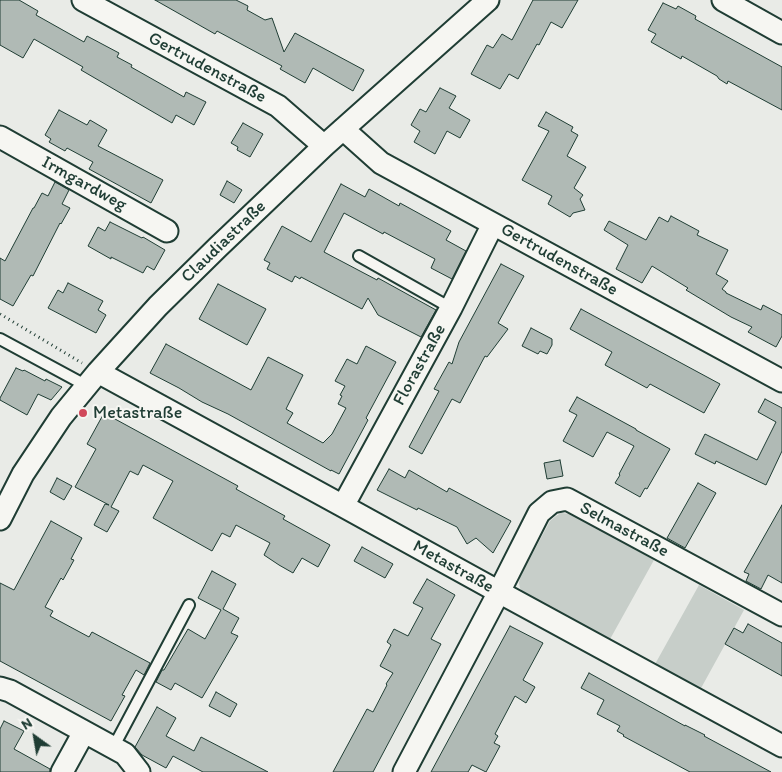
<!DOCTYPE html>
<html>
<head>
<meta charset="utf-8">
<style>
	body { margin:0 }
	#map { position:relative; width:782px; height:772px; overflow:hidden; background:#e9ebe7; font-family:Itim,sans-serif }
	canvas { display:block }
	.north { position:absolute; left:10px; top:712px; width:50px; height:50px; -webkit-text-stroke:4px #f6f6f2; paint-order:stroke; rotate:328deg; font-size:14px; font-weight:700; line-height:20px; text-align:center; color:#1f3d34 }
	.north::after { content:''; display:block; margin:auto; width:18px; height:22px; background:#1f3d34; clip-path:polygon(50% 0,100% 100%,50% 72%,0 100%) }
</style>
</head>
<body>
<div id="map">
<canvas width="782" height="772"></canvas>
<div class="north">N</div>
</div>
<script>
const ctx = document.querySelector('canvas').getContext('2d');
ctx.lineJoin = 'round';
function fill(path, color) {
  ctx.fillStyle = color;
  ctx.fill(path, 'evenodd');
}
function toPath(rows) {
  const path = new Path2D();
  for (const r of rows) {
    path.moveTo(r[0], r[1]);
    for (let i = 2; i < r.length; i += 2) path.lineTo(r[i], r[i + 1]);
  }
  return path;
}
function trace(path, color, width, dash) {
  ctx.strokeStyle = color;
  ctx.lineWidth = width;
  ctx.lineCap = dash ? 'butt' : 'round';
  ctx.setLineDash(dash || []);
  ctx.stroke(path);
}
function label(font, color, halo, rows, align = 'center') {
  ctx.font = font + ' Itim,sans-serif';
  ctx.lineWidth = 4;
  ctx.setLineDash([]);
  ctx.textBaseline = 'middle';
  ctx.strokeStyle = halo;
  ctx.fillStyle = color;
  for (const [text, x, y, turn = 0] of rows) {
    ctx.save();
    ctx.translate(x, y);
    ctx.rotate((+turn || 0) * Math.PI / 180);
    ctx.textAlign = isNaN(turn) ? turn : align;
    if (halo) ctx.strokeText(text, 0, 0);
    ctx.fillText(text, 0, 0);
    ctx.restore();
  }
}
const green = toPath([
	[561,513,571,514,654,560,609,641,523,593,520,588,519,583,520,577,550,521,556,516],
	[699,585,744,610,700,690,654,666]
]);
const building = toPath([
	[0,0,19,0,38,11,36,15,84,42,87,36,119,53,117,57,132,65,131,67,184,97,186,92,206,102,194,125,176,115,172,123,81,70,83,67,34,39,23,58,0,45,0,0],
	[155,0,236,0,248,6,247,10,265,20,272,18,284,52,295,33,364,70,353,91,313,68,305,83,280,69,282,66,217,31,215,34,155,0],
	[533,0,578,0,562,28,551,22,539,45,537,44,518,79,509,74,500,89,471,74,487,45,493,48,502,34,512,40,533,0],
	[663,3,676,9,678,6,696,16,695,19,782,67,782,110,728,81,727,84,719,79,717,76,682,56,681,59,651,42,656,34,648,30,663,3],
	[440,88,456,96,449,108,470,120,460,138,447,131,435,154,414,142,420,131,411,125,420,109,426,112,440,88],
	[59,110,87,125,90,120,107,130,98,146,163,180,151,203,89,169,93,162,67,148,65,151,49,142,51,139,45,135,59,110],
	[546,112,573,127,571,131,578,135,567,156,586,167,574,188,583,195,580,199,585,210,573,213,570,217,548,204,552,196,522,180,549,131,538,126,546,112],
	[243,123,263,134,250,157,237,150,238,147,231,143,243,123],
	[227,181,242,190,234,203,220,195,227,181],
	[55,182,69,190,62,204,70,208,61,224,60,223,33,276,31,275,13,306,0,299,0,258,5,261,33,208,34,208,42,193,48,196,55,182],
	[341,184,365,197,369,189,399,206,400,203,451,231,446,240,466,251,452,279,431,268,435,259,384,232,383,234,344,213,324,252,377,280,378,278,436,310,421,337,378,315,368,298,362,309,301,277,300,279,295,276,292,282,267,269,270,263,264,260,282,226,311,242,341,184],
	[671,216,699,231,697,235,728,250,716,274,728,281,722,289,726,292,726,293,761,310,763,305,782,315,782,336,776,347,748,332,752,327,731,317,686,290,688,288,652,266,642,283,616,269,628,245,604,230,609,221,646,240,659,217,668,222,671,216],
	[110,222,142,238,143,237,165,250,154,270,147,266,143,273,111,257,111,259,88,246,98,227,105,231,110,222],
	[501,264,524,276,498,323,508,329,487,357,485,356,460,403,452,399,422,454,409,447,439,391,434,389,449,362,452,364,459,342,501,264],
	[68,283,103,301,98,310,106,315,96,333,48,308,58,290,63,293,68,283],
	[218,284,266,309,247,345,199,319,218,284],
	[581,309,720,384,704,413,650,384,647,388,605,365,612,352,570,329,581,309],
	[531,328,552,339,552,345,547,354,540,351,538,354,522,346,531,328],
	[166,344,251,390,268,357,303,375,286,409,293,413,287,423,323,443,332,434,346,408,338,404,342,396,340,395,345,386,335,381,347,359,357,364,366,346,396,362,366,418,368,420,339,474,331,470,331,471,228,414,202,402,179,388,150,373,166,344],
	[16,368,23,371,24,370,45,381,46,379,62,387,51,400,38,394,27,415,0,400,0,398,16,368],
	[577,397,636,429,636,430,670,449,647,489,645,488,640,497,615,483,620,475,619,474,634,446,607,432,593,457,563,441,577,415,569,411,577,397],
	[765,399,782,408,782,451,766,485,716,461,715,464,695,454,705,434,757,460,776,422,758,412,765,399],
	[104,413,238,486,236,489,285,516,283,519,330,545,318,567,302,558,293,573,279,565,264,555,270,543,236,525,230,537,222,533,212,551,153,518,173,481,143,465,138,475,130,471,111,507,119,511,107,532,94,525,105,504,109,505,75,487,96,449,87,444,104,413],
	[560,460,563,476,547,479,544,463,560,460],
	[389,469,405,478,409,470,447,492,449,488,511,521,493,553,476,538,467,544,457,527,418,508,417,510,377,490,389,469],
	[57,478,72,486,64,500,50,492,57,478],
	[698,483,716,493,685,548,667,538,698,483],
	[782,505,782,583,768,575,761,589,746,581,749,574,744,572,782,505],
	[51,521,82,538,71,559,74,560,63,580,61,578,45,607,53,611,50,616,89,637,92,632,150,663,144,675,136,670,122,695,125,696,111,721,0,661,0,583,14,590,51,521],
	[362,547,393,564,385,578,354,561,362,547],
	[212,571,236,584,223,609,239,618,231,633,238,636,202,698,175,683,171,690,156,682,162,670,164,670,188,629,205,639,221,610,198,598,212,571],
	[427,579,455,595,431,639,441,644,373,772,333,772,367,709,373,712,387,685,386,684,393,673,380,666,391,645,387,642,394,629,408,636,423,608,413,603,427,579],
	[748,624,782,643,782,676,725,644,734,628,743,633,748,624],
	[510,626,543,643,523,680,535,687,526,703,515,696,495,734,498,736,494,743,500,746,486,772,472,765,468,772,431,772,510,626],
	[589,673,685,726,685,725,705,735,704,736,771,772,690,772,623,736,624,735,617,731,620,726,597,714,604,700,581,688,589,673],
	[216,692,237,704,230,717,209,706,216,692],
	[157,707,176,718,166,736,194,751,201,737,268,772,203,772,173,756,166,768,142,755,135,747,157,707],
	[4,721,24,731,14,749,50,769,50,772,0,772,0,729,4,721]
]);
const path = toPath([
	[0,314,82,363]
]);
const lane = toPath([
	[359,256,451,308],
	[0,339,87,386],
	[113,748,189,605]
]);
const street = toPath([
	[83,0,278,106,324,146],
	[723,0,782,33],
	[343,129,381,163,782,381],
	[0,137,167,231],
	[98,372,343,506,499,592,782,746],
	[343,506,451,308,493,224],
	[0,519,23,474,61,417,98,372,158,306,218,247,324,146,488,0],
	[0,688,10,691,125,754,139,772],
	[62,772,84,732],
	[404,772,499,592,539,513,552,502,567,499,782,615]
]);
const markers = [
	[83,413,5,"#d1495b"]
];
const streetNames = [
	["Gertrudenstraße",207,68,28],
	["Irmgardweg",84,184,29],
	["Claudiastraße",224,242,-44],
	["Gertrudenstraße",559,260,29],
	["Florastraße",420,365,-61],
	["Selmastraße",624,530,28],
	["Metastraße",453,567,29]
];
const poiNames = [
	["Metastraße",93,413]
];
fill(green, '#c7cec9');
fill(building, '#b0bab5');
trace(building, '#1f3d34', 1);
trace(lane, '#1f3d34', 14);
trace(street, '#1f3d34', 25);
trace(path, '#1f3d34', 3, [1, 4]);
trace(lane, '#f6f6f2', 10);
trace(street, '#f6f6f2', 21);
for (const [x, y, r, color] of markers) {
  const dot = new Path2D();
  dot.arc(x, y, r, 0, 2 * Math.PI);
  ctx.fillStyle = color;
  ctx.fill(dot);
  trace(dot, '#f6f6f2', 2);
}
label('18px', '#1f3d34', '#f6f6f2', streetNames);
label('18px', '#1f3d34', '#f6f6f2', poiNames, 'left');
</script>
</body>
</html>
